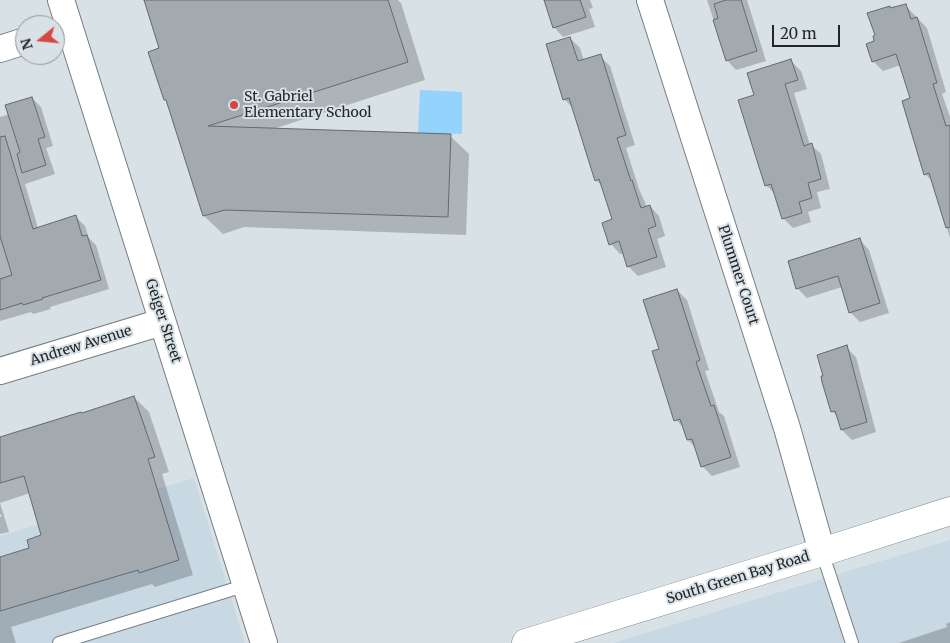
<!DOCTYPE html>
<html>
<head>
<meta charset="utf-8">
<style>
	body { margin:0 }
	#map { position:relative; width:950px; height:643px; overflow:hidden; background:#d8e1e6; font-family:Merriweather,serif }
	canvas { display:block }
	.north { position:absolute; left:15px; top:15px; width:50px; height:50px; box-sizing:border-box; background:#d8e1e6; border:1px solid #90969a; border-radius:50%; rotate:253deg; font-size:14px; font-weight:700; line-height:20px; text-align:center; color:#232629 }
	.north::after { content:''; display:block; margin:auto; width:18px; height:22px; background:#d6483f; clip-path:polygon(50% 0,100% 100%,50% 72%,0 100%) }
	.scale { position:absolute; left:772px; top:25px; width:68px; height:22px; box-sizing:border-box; border:2px solid #232629; border-top:0; padding-left:6px; font-size:15px; line-height:18px; white-space:nowrap; color:#232629; -webkit-text-stroke:4px #d8e1e6; paint-order:stroke }
</style>
</head>
<body>
<div id="map">
<canvas width="950" height="643"></canvas>
<div class="north">N</div>
<div class="scale">20 m</div>
</div>
<script>
const ctx = document.querySelector('canvas').getContext('2d');
ctx.lineJoin = 'round';
function fill(path, color) {
  ctx.fillStyle = color;
  ctx.fill(path, 'evenodd');
}
function toPath(rows) {
  const path = new Path2D();
  for (const r of rows) {
    path.moveTo(r[0], r[1]);
    for (let i = 2; i < r.length; i += 2) path.lineTo(r[i], r[i + 1]);
  }
  return path;
}
function trace(path, color, width, dash) {
  ctx.strokeStyle = color;
  ctx.lineWidth = width;
  ctx.lineCap = dash ? 'butt' : 'round';
  ctx.setLineDash(dash || []);
  ctx.stroke(path);
}
function label(font, color, halo, rows, align = 'center') {
  ctx.font = font + ' Merriweather,serif';
  ctx.lineWidth = 4;
  ctx.setLineDash([]);
  ctx.textBaseline = 'middle';
  ctx.strokeStyle = halo;
  ctx.fillStyle = color;
  for (const [text, x, y, turn = 0] of rows) {
    ctx.save();
    ctx.translate(x, y);
    ctx.rotate((+turn || 0) * Math.PI / 180);
    ctx.textAlign = isNaN(turn) ? turn : align;
    if (halo) ctx.strokeText(text, 0, 0);
    ctx.fillText(text, 0, 0);
    ctx.restore();
  }
}
const built = toPath([
	[194,478,245,643,0,643,0,536],
	[950,540,950,643,613,643]
]);
const green = toPath([
	[420,90,462,92,462,134,418,133]
]);
const shadow = toPath([
	[145,0,398,0,401,3,425,80,273,129,450,136,469,154,466,235,244,227,223,234,204,216,169,104,165,100,161,49],
	[545,0,590,0,593,8,589,9,595,27,563,37,554,27],
	[707,0,747,0,766,61,736,70,727,60],
	[905,5,927,28,946,92,942,94,950,117,950,238,933,182,925,174,911,99,901,65,883,71,873,61,876,36,869,14,892,7,894,9],
	[570,38,580,48,584,61,600,56,610,66,635,145,626,148,639,189,647,207,650,206,659,216,665,236,657,239,666,267,638,276,628,266,624,253,620,254,611,244,614,220,603,187,596,180,573,108,564,99],
	[791,61,801,71,807,89,794,93,810,145,811,145,821,154,830,189,817,192,821,208,808,212,811,222,793,228,783,218,776,195,766,185,756,96],
	[32,98,41,107,53,146,46,148,55,174,25,184,38,228,76,217,85,226,89,238,96,245,109,289,50,307,51,309,33,314,31,312,0,321,0,237,8,234,0,206,0,117,10,114],
	[860,240,869,250,889,313,860,322,850,312,842,287,807,298,797,288],
	[677,290,687,300,709,370,705,371,719,412,724,416,740,467,712,476,702,466,696,448,688,440,685,429,676,420,661,350],
	[846,347,856,357,876,432,852,440,842,430,838,417,832,411],
	[134,397,149,412,169,472,162,474,193,575,155,587,152,584,11,627,16,643,0,643,0,558,31,549,43,536,30,493,0,503,9,532,0,534,0,517,2,516,0,514,0,437,82,415],
	[950,622,950,643,899,643,947,627,946,624]
]);
const building = toPath([
	[144,0,388,0,408,62,208,126,451,134,448,217,225,210,203,216,166,100,164,100,148,52,159,48,144,0],
	[544,0,580,0,586,17,553,28,544,0],
	[726,0,741,0,757,51,726,61,713,20,718,18,714,4,726,0],
	[906,4,911,19,917,17,937,83,933,84,946,126,950,125,950,227,946,228,929,173,924,175,902,101,910,98,896,54,872,62,866,44,874,41,873,36,875,35,867,13,890,6,890,8,906,4],
	[570,37,578,61,601,54,626,135,617,138,631,181,632,180,641,208,650,205,656,226,648,229,657,257,627,267,619,241,609,245,602,223,612,219,599,179,595,181,569,98,563,100,546,44,570,37],
	[791,59,798,80,785,84,804,146,812,143,821,179,808,183,812,198,799,202,802,213,782,219,771,184,765,186,738,100,754,95,747,73,791,59],
	[32,97,45,137,38,139,46,165,22,173,17,154,20,152,5,105,32,97],
	[5,136,33,229,76,215,82,236,87,235,101,280,42,298,43,299,23,305,22,303,0,310,0,279,12,275,0,236,0,137,5,136],
	[860,238,880,303,849,313,838,276,796,289,788,261,860,238],
	[677,289,700,360,696,362,711,406,714,405,731,457,701,467,692,439,687,440,680,419,674,421,652,351,659,349,643,300,677,289],
	[847,345,867,422,841,430,835,411,831,412,822,382,821,376,823,376,817,355,847,345],
	[134,396,155,457,148,459,179,560,139,573,138,570,0,611,0,557,29,548,27,540,41,535,24,476,0,483,0,437,81,412,82,413,134,396]
]);
const service = toPath([
	[822,552,852,643],
	[59,643,247,585]
]);
const minor = toPath([
	[61,0,264,643],
	[650,0,787,428,822,552],
	[0,49,25,41],
	[0,371,162,322]
]);
const secondary = toPath([
	[526,643,822,552,950,511]
]);
const markers = [
	[234,105,5,"#d6483f"]
];
const poiNames = [
	["St. Gabriel",244,97],
	["Elementary School",244,113]
];
const streetNames = [
	["Plummer Court",738,275,72],
	["Geiger Street",163,321,72],
	["Andrew Avenue",81,346,-17],
	["South Green Bay Road",738,578,-17]
];
fill(built, '#c9d9e4');
fill(green, '#94d3fc');
fill(shadow, '#0003');
fill(building, '#a2aab0');
trace(building, '#62696f', 1);
trace(service, '#767e83', 14);
trace(minor, '#767e83', 28);
trace(secondary, '#767e83', 29);
trace(service, '#fff', 12);
trace(minor, '#fff', 26);
trace(secondary, '#fff', 28);
for (const [x, y, r, color] of markers) {
  const dot = new Path2D();
  dot.arc(x, y, r, 0, 2 * Math.PI);
  ctx.fillStyle = color;
  ctx.fill(dot);
  trace(dot, '#d8e1e6', 2);
}
label('14px', '#232629', '#d8e1e6', poiNames, 'left');
label('14px', '#232629', '#d8e1e6', streetNames);
</script>
</body>
</html>
